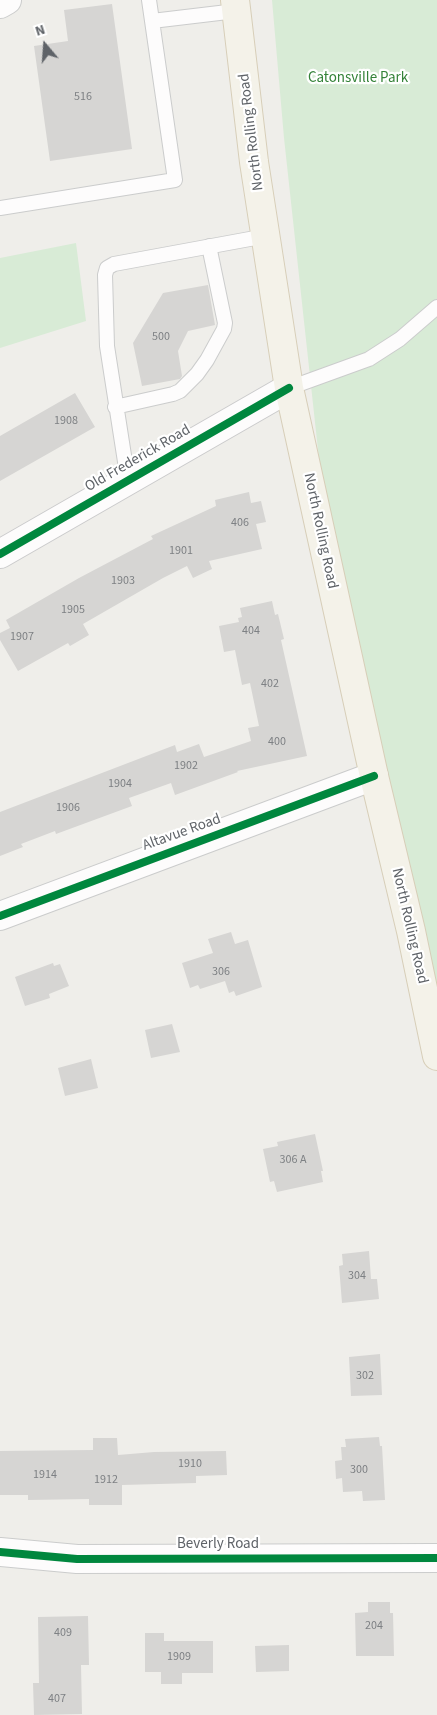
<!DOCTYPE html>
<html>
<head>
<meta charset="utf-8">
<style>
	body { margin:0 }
	#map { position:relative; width:437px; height:1715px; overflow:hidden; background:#efeeea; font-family:"Source Sans 3",sans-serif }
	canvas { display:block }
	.north { position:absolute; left:20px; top:20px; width:50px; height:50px; -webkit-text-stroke:4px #fff; paint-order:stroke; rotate:342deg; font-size:14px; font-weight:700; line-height:20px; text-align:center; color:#5f6368 }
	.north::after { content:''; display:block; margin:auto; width:18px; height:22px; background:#5f6368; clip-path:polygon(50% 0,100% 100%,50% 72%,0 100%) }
</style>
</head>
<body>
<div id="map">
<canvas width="437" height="1715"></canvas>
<div class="north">N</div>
</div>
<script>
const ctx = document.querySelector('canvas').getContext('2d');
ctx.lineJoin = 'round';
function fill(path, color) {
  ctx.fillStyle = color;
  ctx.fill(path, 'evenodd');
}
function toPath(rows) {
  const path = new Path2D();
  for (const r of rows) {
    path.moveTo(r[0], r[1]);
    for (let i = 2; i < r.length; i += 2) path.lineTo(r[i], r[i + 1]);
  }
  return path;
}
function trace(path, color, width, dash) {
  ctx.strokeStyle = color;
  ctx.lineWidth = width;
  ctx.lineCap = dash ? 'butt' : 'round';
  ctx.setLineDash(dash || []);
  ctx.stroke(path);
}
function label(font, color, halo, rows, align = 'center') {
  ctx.font = font + ' "Source Sans 3",sans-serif';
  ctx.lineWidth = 4.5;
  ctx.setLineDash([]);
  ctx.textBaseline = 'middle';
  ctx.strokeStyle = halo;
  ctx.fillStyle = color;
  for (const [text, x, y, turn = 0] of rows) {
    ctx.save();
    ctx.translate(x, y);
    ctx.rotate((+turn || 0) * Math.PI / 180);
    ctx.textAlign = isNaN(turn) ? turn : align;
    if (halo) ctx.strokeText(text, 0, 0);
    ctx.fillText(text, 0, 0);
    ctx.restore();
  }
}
const green = toPath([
	[272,0,437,0,437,1004,319,459,284,138],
	[76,243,86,321,0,348,0,258]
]);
const building = toPath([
	[112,4,132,149,50,161,34,46,68,41,64,10],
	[208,285,215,325,188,331,178,351,182,376,180,379,142,386,133,343,163,293],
	[75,393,95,427,0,481,0,436],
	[249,492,251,503,261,501,266,522,256,524,262,549,209,561,212,569,193,578,187,566,163,578,83,624,89,635,70,646,68,643,18,671,0,640,0,633,10,628,6,620,79,578,153,539,151,536,216,506,215,500],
	[272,601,275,615,278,614,284,639,281,640,307,756,237,771,238,772,175,795,171,783,129,798,132,806,56,834,55,831,21,844,23,847,0,856,0,812,175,745,177,752,199,744,204,757,251,741,248,728,259,726,250,683,242,685,235,650,224,652,219,626,239,622,238,618,242,617,240,608],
	[231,932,235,944,248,940,262,987,236,996,234,991,229,993,225,981,200,989,198,985,190,988,182,963,213,953,208,939],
	[53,963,54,966,60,964,69,986,49,994,50,998,25,1006,15,977],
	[172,1024,180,1052,151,1058,145,1030],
	[91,1059,98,1088,65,1096,58,1068],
	[315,1134,323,1171,321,1171,323,1182,277,1192,274,1181,270,1182,263,1149,278,1146,277,1142],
	[369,1251,371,1279,377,1279,379,1299,342,1303,339,1266,343,1265,342,1254],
	[380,1354,382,1395,351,1396,349,1357],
	[379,1437,380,1446,382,1446,385,1500,363,1501,362,1491,343,1492,342,1478,336,1479,335,1461,342,1460,341,1447,346,1447,345,1439],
	[93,1438,117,1438,118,1455,154,1452,226,1451,227,1475,196,1476,196,1483,122,1485,122,1505,89,1505,89,1499,28,1500,28,1495,0,1495,0,1451,93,1450],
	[368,1602,390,1602,390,1613,393,1613,394,1656,356,1656,355,1613,368,1612],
	[88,1616,89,1665,81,1665,82,1714,34,1715,33,1683,39,1683,38,1617],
	[145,1633,164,1633,164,1641,213,1641,213,1673,182,1673,182,1684,161,1684,161,1672,145,1672],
	[289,1645,289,1671,256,1672,255,1646]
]);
const lane = toPath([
	[152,21,236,11],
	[0,208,175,180,149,0],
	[289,388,369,359,400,339,437,307],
	[115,407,173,394,180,391,197,374,207,360,224,329,225,323,209,246],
	[128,481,107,346,105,275,107,268,114,264,266,236]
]);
const street = toPath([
	[0,4,7,0],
	[0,916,374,776],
	[0,1552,77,1559,437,1558]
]);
const secondary = toPath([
	[0,554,289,388]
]);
const primary = toPath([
	[235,0,254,162,289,388,374,776,411,931,437,1056]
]);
const cycleway = toPath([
	[0,554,289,388],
	[0,916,374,776],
	[0,1552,77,1559,437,1558]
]);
const numberNames = [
	["516",83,97],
	["500",161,337],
	["1908",66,421],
	["406",240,523],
	["1901",181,551],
	["1903",123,581],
	["1905",73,610],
	["404",251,631],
	["1907",22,637],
	["402",270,684],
	["400",277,742],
	["1902",186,766],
	["1904",120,784],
	["1906",68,808],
	["306",221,972],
	["306 A",293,1160],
	["304",357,1276],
	["302",365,1376],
	["1910",190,1464],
	["300",359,1470],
	["1914",45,1475],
	["1912",106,1480],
	["204",374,1626],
	["409",63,1633],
	["1909",179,1657],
	["407",57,1699]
];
const parkNames = [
	["Catonsville Park",358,79]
];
const streetNames = [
	["North Rolling Road",252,132,-97],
	["Old Frederick Road",138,459,-30],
	["North Rolling Road",320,531,78],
	["Altavue Road",182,833,-20],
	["North Rolling Road",409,926,77],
	["Beverly Road",218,1545]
];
fill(green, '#d8ebd6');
fill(building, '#d6d5d3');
trace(lane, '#cbcccc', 16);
trace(street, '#cbcccc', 30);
trace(secondary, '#cacacb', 30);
trace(primary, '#d7ceb8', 30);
trace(lane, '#fdfcfc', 14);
trace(street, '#fdfcfc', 28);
trace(secondary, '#fdfcfc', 28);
trace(primary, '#f4f2e9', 28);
trace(cycleway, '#00873e', 8);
label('12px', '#7e8184', null, numberNames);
label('15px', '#348238', '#fff', parkNames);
label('15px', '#5f6368', '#fff', streetNames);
</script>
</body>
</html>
